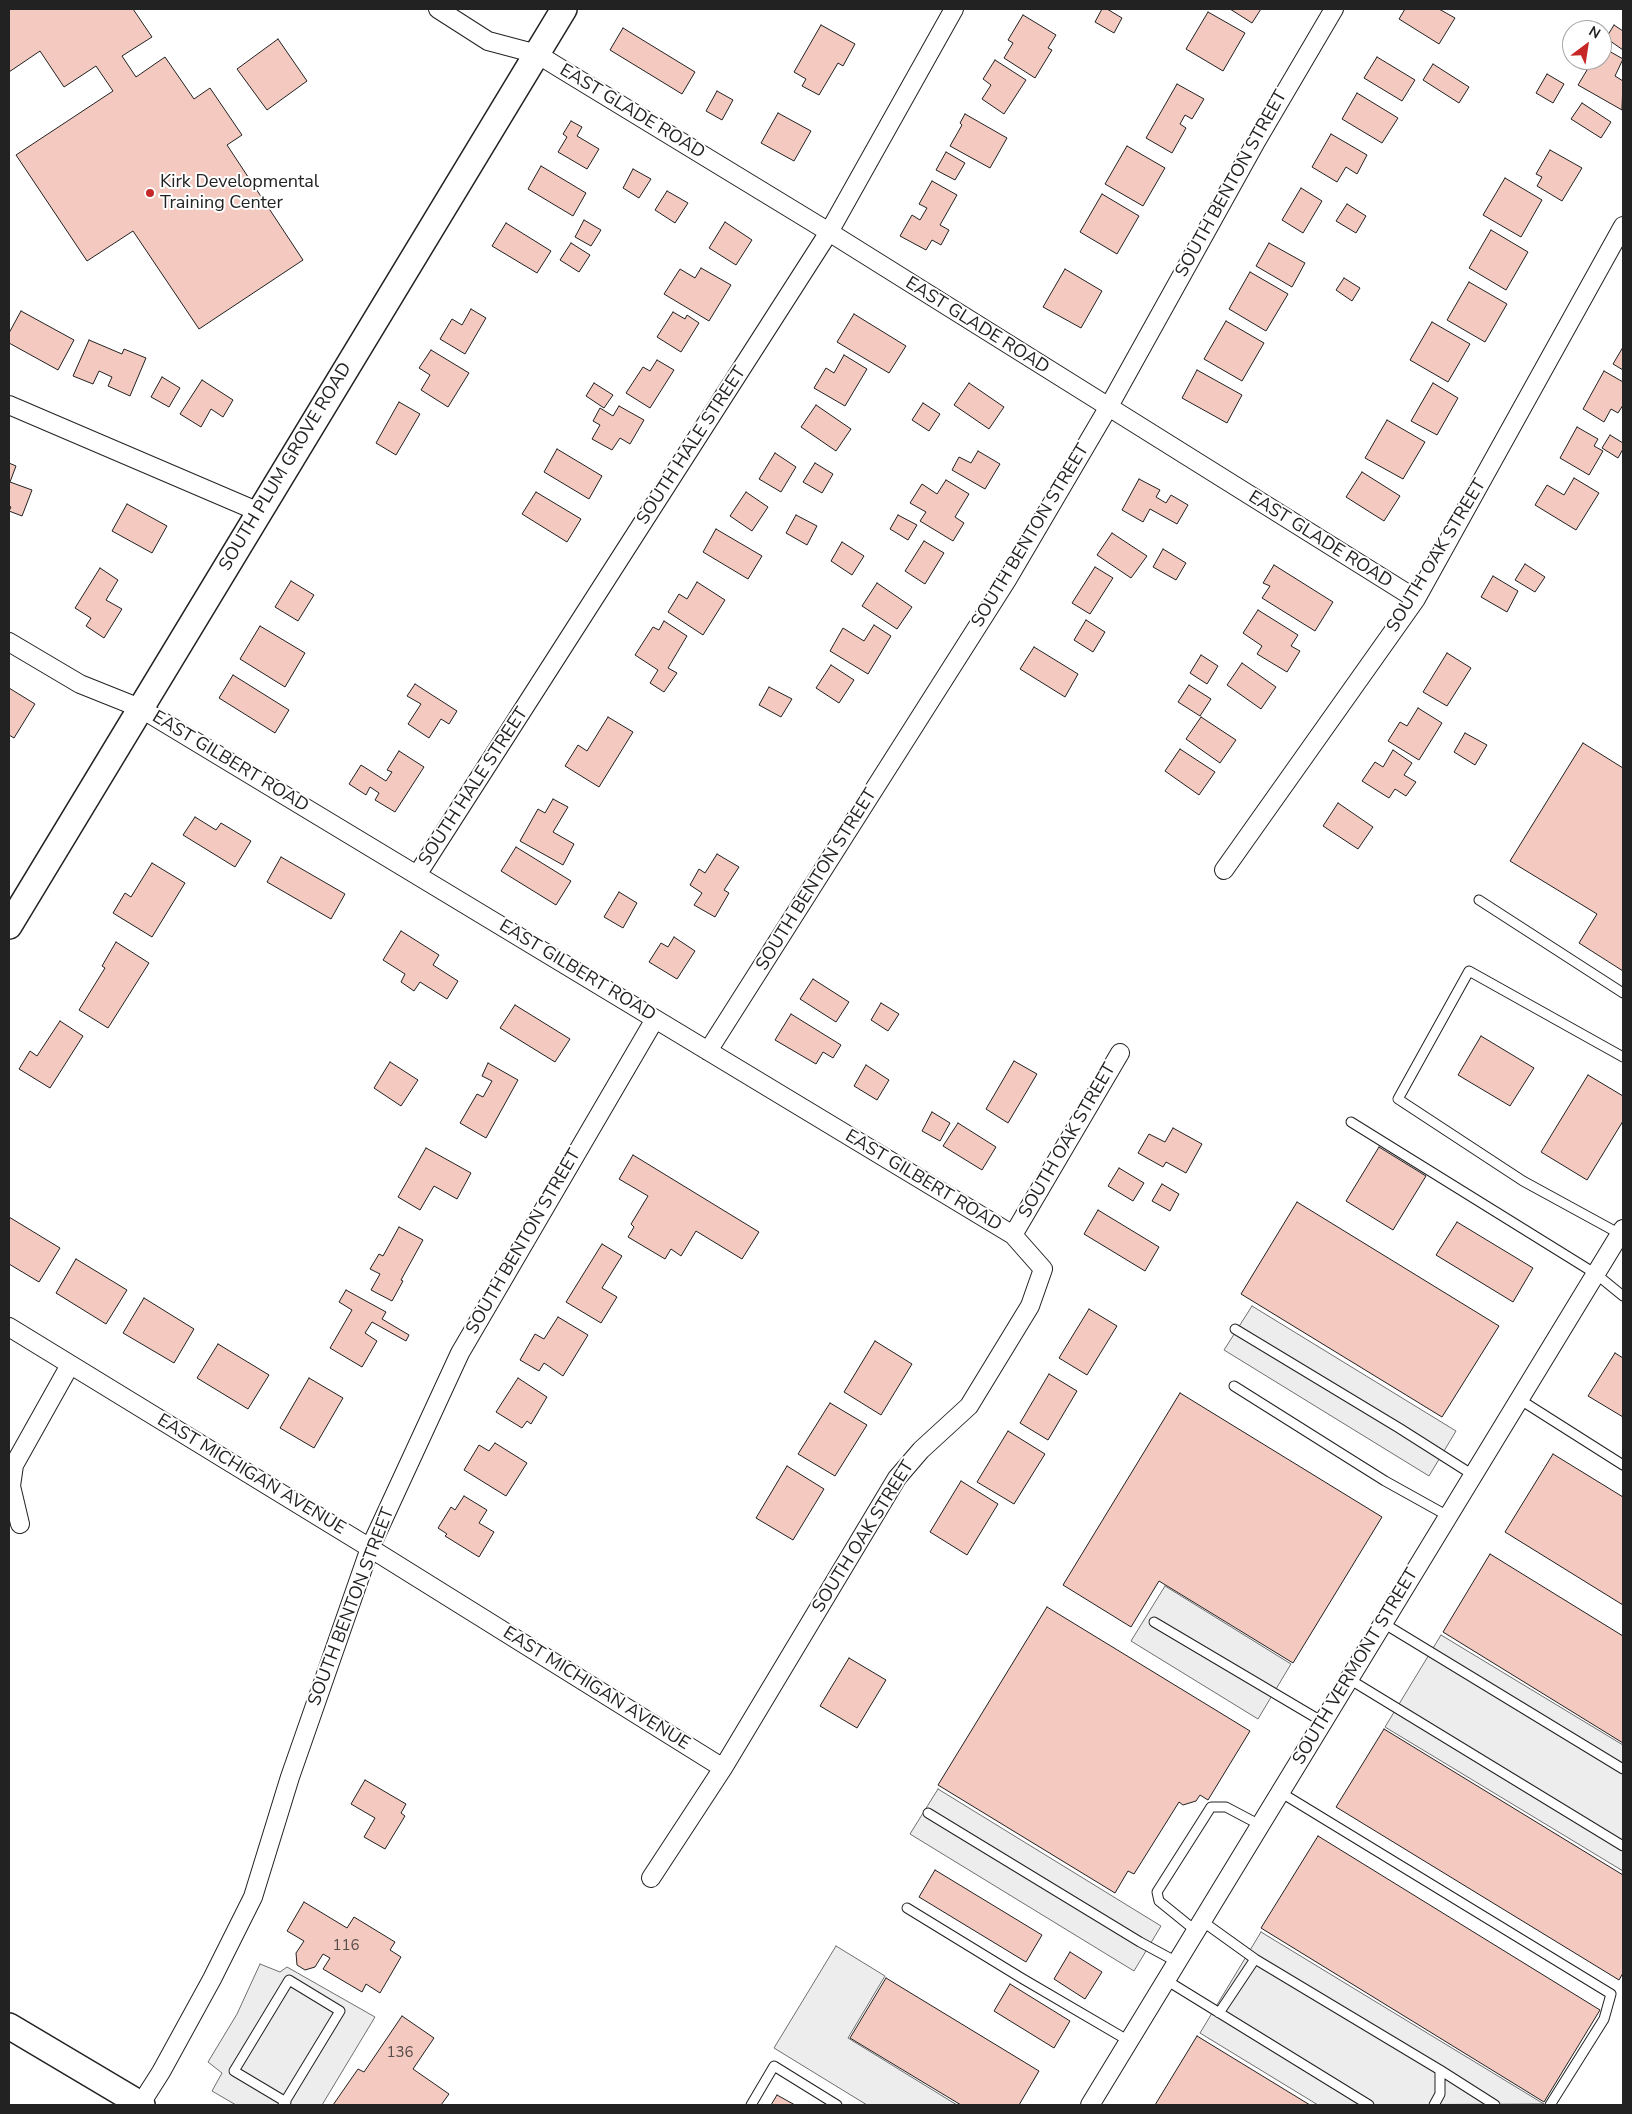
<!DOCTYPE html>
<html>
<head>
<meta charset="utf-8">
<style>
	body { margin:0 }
	#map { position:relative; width:1632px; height:2114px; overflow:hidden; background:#fff; font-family:"Nunito Sans",sans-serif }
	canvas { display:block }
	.frame { position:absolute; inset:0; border:10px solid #222; pointer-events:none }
	.north { position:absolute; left:1562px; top:20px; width:50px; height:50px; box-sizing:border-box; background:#fff; border:1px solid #a7a7a7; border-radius:50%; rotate:31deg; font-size:14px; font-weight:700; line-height:20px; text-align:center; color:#222 }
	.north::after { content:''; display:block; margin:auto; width:18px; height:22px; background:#c62828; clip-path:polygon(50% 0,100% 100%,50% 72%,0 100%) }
</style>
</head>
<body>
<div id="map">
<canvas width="1632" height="2114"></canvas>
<div class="frame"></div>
<div class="north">N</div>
</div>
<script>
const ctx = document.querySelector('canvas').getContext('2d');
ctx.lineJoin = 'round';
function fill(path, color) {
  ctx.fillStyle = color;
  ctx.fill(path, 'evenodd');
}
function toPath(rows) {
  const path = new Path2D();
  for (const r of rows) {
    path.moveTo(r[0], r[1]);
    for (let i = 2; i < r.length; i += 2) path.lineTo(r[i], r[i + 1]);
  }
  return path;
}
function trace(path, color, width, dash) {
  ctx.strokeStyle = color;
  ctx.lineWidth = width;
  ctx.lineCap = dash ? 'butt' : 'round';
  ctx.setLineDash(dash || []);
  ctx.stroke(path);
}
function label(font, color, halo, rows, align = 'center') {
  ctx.font = font + ' "Nunito Sans",sans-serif';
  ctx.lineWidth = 4;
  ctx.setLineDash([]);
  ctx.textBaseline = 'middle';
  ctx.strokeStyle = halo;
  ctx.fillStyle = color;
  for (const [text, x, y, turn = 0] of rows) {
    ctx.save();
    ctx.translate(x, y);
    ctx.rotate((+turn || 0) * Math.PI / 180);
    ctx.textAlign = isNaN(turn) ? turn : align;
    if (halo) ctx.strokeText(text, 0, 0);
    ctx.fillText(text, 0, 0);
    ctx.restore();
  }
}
const parking = toPath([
	[1252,1306,1456,1431,1429,1476,1224,1350,1252,1306],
	[1165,1586,1291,1664,1258,1719,1131,1641,1165,1586],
	[1441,1635,1623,1745,1623,1871,1385,1727,1441,1635],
	[938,1789,1161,1926,1134,1971,910,1834,938,1789],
	[1261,1932,1544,2104,1318,2105,1200,2033,1261,1932],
	[836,1946,885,1976,848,2038,957,2105,867,2105,774,2048,836,1946],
	[260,1964,280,1972,287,1967,375,2017,322,2105,236,2105,212,2091,222,2073,208,2062,237,2014,260,1964]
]);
const building = toPath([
	[9,9,133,9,152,37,122,56,136,77,165,57,194,99,210,88,242,135,227,145,303,260,199,329,133,231,87,261,16,155,113,91,96,66,64,87,40,51,9,72,9,9],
	[1102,9,1107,9,1122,18,1114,33,1095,22,1102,9],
	[1230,9,1261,9,1252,23,1230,9],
	[1405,9,1439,9,1455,18,1439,44,1399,19,1405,9],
	[1208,12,1245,33,1223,71,1186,49,1208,12],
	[1023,15,1056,35,1048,48,1052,50,1035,78,1004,58,1013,43,1008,40,1023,15],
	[821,25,855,44,843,66,838,63,819,95,802,86,806,79,794,72,821,25],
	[1614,25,1623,31,1623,50,1606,38,1614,25],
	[623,28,695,72,682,94,610,50,623,28],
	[278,39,307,81,267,110,237,69,278,39],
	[1602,47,1623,59,1615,76,1623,81,1622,110,1578,85,1593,60,1602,60,1602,47],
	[1377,57,1415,80,1402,101,1364,78,1377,57],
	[995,60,1026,80,1004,114,982,99,991,85,983,79,995,60],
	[1433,64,1469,87,1459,103,1423,80,1433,64],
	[1547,74,1564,84,1553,103,1536,93,1547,74],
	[1177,84,1204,99,1192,119,1185,115,1180,124,1186,128,1172,153,1146,138,1177,84],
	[717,91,733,100,722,120,706,111,717,91],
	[1357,93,1398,118,1382,143,1342,119,1357,93],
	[1582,103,1611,122,1601,138,1571,119,1582,103],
	[778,113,811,131,794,161,761,143,778,113],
	[965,114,1007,138,990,168,950,146,962,125,960,123,965,114],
	[571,121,582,127,577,136,599,149,587,169,558,152,567,137,563,134,571,121],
	[1331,134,1367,155,1357,174,1346,167,1337,182,1312,167,1331,134],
	[1127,146,1165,168,1143,206,1105,184,1127,146],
	[1550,150,1582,168,1562,201,1537,186,1542,177,1536,174,1550,150],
	[946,152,965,163,955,180,936,170,946,152],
	[541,166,586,193,573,216,528,189,541,166],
	[633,169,651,179,639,198,623,188,633,169],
	[1505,178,1542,200,1521,237,1483,215,1505,178],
	[932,181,957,195,940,225,949,230,941,245,932,240,926,250,900,236,912,215,920,220,927,208,919,204,932,181],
	[1301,188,1322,201,1303,233,1282,220,1301,188],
	[667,191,688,203,675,223,655,210,667,191],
	[1102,194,1139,216,1117,254,1080,232,1102,194],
	[1347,204,1366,216,1356,233,1336,221,1347,204],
	[584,220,601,230,591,246,575,237,584,220],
	[725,222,752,240,736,265,709,248,725,222],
	[506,223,551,251,537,273,492,246,506,223],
	[1491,230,1528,252,1506,290,1469,268,1491,230],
	[571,243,590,255,579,272,560,260,571,243],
	[1269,243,1305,263,1292,287,1256,266,1269,243],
	[701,268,731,285,709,321,664,294,680,269,695,278,701,268],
	[1065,269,1102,291,1081,328,1043,307,1065,269],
	[1250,272,1288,294,1266,331,1229,309,1250,272],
	[1344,278,1360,288,1352,301,1336,290,1344,278],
	[1469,282,1507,304,1485,342,1447,320,1469,282],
	[471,309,486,318,465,354,440,339,452,319,462,325,471,309],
	[21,311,74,340,58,370,9,343,9,333,21,311],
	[673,312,685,319,687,315,699,323,681,352,657,337,673,312],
	[854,314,906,346,889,373,837,342,854,314],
	[1226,321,1264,343,1242,381,1204,359,1226,321],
	[1432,322,1470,344,1448,382,1410,360,1432,322],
	[89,340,122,354,124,349,146,358,130,396,108,386,112,377,99,371,93,384,73,376,89,340],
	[1623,347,1623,370,1613,364,1623,347],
	[431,350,469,373,448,407,421,390,430,375,419,368,431,350],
	[844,355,867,369,845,406,814,388,826,368,834,373,844,355],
	[657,360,674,370,650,408,626,393,643,367,650,371,657,360],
	[1197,370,1242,395,1227,423,1182,398,1197,370],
	[1604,371,1623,382,1623,405,1618,413,1611,409,1604,422,1583,409,1604,371],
	[162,377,180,388,169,407,151,397,162,377],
	[202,380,233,400,223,417,211,409,201,427,180,414,202,380],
	[594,383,613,395,604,408,586,396,594,383],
	[969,383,1004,407,989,429,954,405,969,383],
	[1433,383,1458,398,1437,435,1411,421,1433,383],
	[399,402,420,414,396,455,376,443,399,402],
	[923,403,940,414,929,431,912,420,923,403],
	[816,405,851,429,836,451,801,427,816,405],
	[619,406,644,420,630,444,620,438,612,450,592,439,600,425,593,421,600,408,613,416,619,406],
	[1387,420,1425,442,1403,479,1365,458,1387,420],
	[1577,427,1598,439,1594,446,1603,451,1589,475,1560,458,1577,427],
	[1610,435,1623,443,1623,449,1618,458,1602,448,1610,435],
	[557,449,602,476,589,499,544,472,557,449],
	[978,451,1000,464,985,489,952,470,959,457,971,463,978,451],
	[775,453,796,467,781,492,759,479,775,453],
	[9,463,16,466,10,482,32,490,22,516,9,511,11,507,9,506,9,463],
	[815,463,833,474,822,493,803,482,815,463],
	[1362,472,1400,496,1384,521,1346,497,1362,472],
	[1574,478,1599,493,1576,530,1535,505,1547,485,1564,495,1574,478],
	[1139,479,1160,490,1156,497,1166,503,1171,495,1188,505,1177,524,1150,509,1143,522,1122,510,1139,479],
	[946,480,969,494,955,517,964,523,953,541,920,521,926,512,910,503,922,484,937,494,946,480],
	[536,492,581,519,567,542,522,514,536,492],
	[746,492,768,507,752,531,730,516,746,492],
	[127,504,167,526,152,553,112,531,127,504],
	[796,515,817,526,807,545,786,533,796,515],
	[898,515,917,525,908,540,890,529,898,515],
	[716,529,762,556,748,579,703,552,716,529],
	[1112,533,1147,556,1131,578,1097,555,1112,533],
	[924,541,944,553,925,584,905,571,924,541],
	[842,542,864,556,852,575,831,561,842,542],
	[1163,549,1186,563,1176,580,1153,567,1163,549],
	[1525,564,1545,577,1535,592,1515,580,1525,564],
	[1274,565,1333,602,1315,631,1262,598,1270,586,1263,583,1274,565],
	[1095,567,1113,578,1090,614,1072,603,1095,567],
	[100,568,118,580,106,600,122,609,104,638,86,626,91,618,75,608,100,568],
	[1493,576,1518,591,1507,612,1481,597,1493,576],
	[291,581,314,595,298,621,275,607,291,581],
	[697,582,725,600,703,635,668,612,679,594,687,599,697,582],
	[877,583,912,607,897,629,862,606,877,583],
	[1258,610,1298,635,1291,646,1300,651,1287,672,1257,654,1262,646,1243,633,1258,610],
	[1086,620,1105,632,1093,652,1074,640,1086,620],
	[664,621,687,636,668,668,677,673,664,692,650,683,658,670,635,655,653,627,659,630,664,621],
	[874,625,891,636,868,674,830,651,843,628,864,641,874,625],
	[260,626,305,653,285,687,240,659,260,626],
	[1034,647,1078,674,1065,697,1020,669,1034,647],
	[1447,653,1471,668,1447,706,1423,692,1447,653],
	[1201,655,1218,666,1207,684,1190,673,1201,655],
	[1242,663,1276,687,1261,709,1227,685,1242,663],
	[831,665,854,680,839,703,816,688,831,665],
	[233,675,289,710,275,733,219,698,233,675],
	[415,684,457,711,449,724,441,719,429,738,408,724,421,704,407,696,415,684],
	[1189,685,1211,699,1200,716,1178,702,1189,685],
	[769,687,792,699,781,717,759,705,769,687],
	[9,688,35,704,14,738,9,735,9,688],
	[1418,708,1442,723,1419,760,1388,741,1400,722,1407,726,1418,708],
	[608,717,633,732,599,787,565,766,578,745,587,751,608,717],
	[1201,717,1236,740,1220,763,1186,739,1201,717],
	[1465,733,1487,745,1475,765,1454,752,1465,733],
	[1583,743,1623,768,1623,971,1579,943,1597,914,1510,861,1583,743],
	[1180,749,1215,772,1199,795,1165,771,1180,749],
	[1393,750,1412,763,1404,775,1416,782,1406,796,1395,789,1389,798,1362,781,1375,762,1383,767,1393,750],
	[399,751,424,767,395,812,375,800,379,793,370,787,366,795,349,784,361,765,386,781,392,772,387,770,399,751],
	[553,799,568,807,553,832,574,844,563,865,520,841,538,809,545,813,553,799],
	[1338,803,1373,827,1358,849,1323,826,1338,803],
	[195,817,216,830,221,823,251,841,235,867,183,835,195,817],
	[516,847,571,881,556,905,501,871,516,847],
	[717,854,739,867,724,890,729,893,715,917,694,905,702,893,690,885,699,869,705,873,717,854],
	[281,857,345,894,331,919,267,882,281,857],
	[152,863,185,883,152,937,113,913,125,893,131,897,152,863],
	[619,892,637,903,623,928,604,917,619,892],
	[401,931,439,955,433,965,458,981,447,999,420,982,414,991,401,982,405,974,383,960,401,931],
	[674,937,695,951,677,979,649,962,661,943,668,947,674,937],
	[116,942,149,963,108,1028,79,1010,105,968,102,966,116,942],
	[813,979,849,1002,836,1022,800,999,813,979],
	[881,1003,899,1014,888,1031,871,1020,881,1003],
	[515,1005,570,1039,555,1062,500,1028,515,1005],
	[791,1014,841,1045,833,1058,823,1052,816,1064,775,1040,791,1014],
	[60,1021,83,1036,50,1088,19,1069,30,1051,37,1056,60,1021],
	[1481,1036,1534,1068,1510,1106,1458,1075,1481,1036],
	[1014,1061,1037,1074,1008,1123,986,1109,1014,1061],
	[390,1062,418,1080,401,1106,374,1088,390,1062],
	[488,1063,518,1080,486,1138,460,1123,477,1094,483,1097,492,1081,482,1076,488,1063],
	[866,1065,889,1080,877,1100,854,1086,866,1065],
	[1588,1075,1623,1096,1623,1121,1587,1180,1541,1152,1588,1075],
	[932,1112,950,1123,940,1141,922,1131,932,1112],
	[958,1123,996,1147,982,1170,943,1146,958,1123],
	[1173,1128,1202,1144,1186,1173,1166,1162,1163,1167,1138,1153,1149,1134,1165,1142,1173,1128],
	[1379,1147,1426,1176,1393,1230,1346,1201,1379,1147],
	[426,1148,471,1173,457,1199,434,1186,420,1210,398,1197,426,1148],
	[633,1155,759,1232,742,1259,696,1231,681,1256,671,1249,665,1259,628,1237,634,1227,631,1224,648,1196,619,1179,633,1155],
	[1119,1168,1144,1183,1133,1201,1108,1186,1119,1168],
	[1162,1184,1179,1194,1170,1211,1152,1201,1162,1184],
	[1297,1202,1499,1326,1442,1417,1241,1294,1297,1202],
	[1098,1210,1159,1247,1145,1271,1084,1234,1098,1210],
	[9,1217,60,1248,39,1282,9,1264,9,1217],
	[1457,1222,1533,1268,1513,1302,1436,1255,1457,1222],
	[399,1227,423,1240,401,1280,403,1281,392,1301,371,1290,380,1274,370,1269,379,1254,383,1256,399,1227],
	[602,1244,622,1256,602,1288,617,1297,601,1323,566,1302,602,1244],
	[76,1259,127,1290,106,1324,56,1293,76,1259],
	[346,1290,386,1312,382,1319,409,1335,406,1341,372,1322,365,1333,377,1341,362,1367,330,1348,352,1310,339,1302,346,1290],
	[144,1298,194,1329,174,1363,123,1333,144,1298],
	[1089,1309,1117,1326,1087,1375,1059,1358,1089,1309],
	[558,1317,588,1335,563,1376,544,1363,539,1371,520,1360,535,1334,544,1339,558,1317],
	[875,1341,912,1364,881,1415,844,1392,875,1341],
	[218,1344,269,1375,248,1409,197,1378,218,1344],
	[1615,1353,1623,1358,1623,1417,1588,1396,1615,1353],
	[1049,1374,1077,1391,1048,1440,1020,1423,1049,1374],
	[309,1378,343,1398,314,1448,280,1428,309,1378],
	[518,1378,547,1397,531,1424,527,1421,522,1428,496,1412,518,1378],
	[1180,1393,1382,1517,1293,1663,1159,1581,1131,1627,1063,1585,1180,1393],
	[830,1403,867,1425,835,1476,798,1454,830,1403],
	[1008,1431,1045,1454,1014,1504,977,1482,1008,1431],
	[495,1443,527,1463,506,1496,464,1470,479,1445,489,1451,495,1443],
	[1553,1454,1623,1497,1623,1605,1505,1532,1553,1454],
	[787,1466,824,1489,793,1540,756,1518,787,1466],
	[961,1481,998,1504,967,1555,930,1532,961,1481],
	[464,1496,487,1510,479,1523,494,1532,479,1557,445,1536,447,1534,438,1528,451,1507,455,1510,464,1496],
	[1490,1554,1623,1636,1623,1743,1443,1632,1490,1554],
	[1047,1607,1250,1731,1208,1800,1200,1795,1196,1801,1183,1805,1179,1802,1134,1874,1128,1871,1115,1893,938,1785,1047,1607],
	[849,1658,886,1680,857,1728,820,1706,849,1658],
	[1384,1729,1623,1875,1623,1973,1619,1980,1336,1807,1384,1729],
	[365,1780,406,1804,401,1813,405,1816,385,1849,364,1837,375,1818,351,1804,365,1780],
	[1318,1836,1600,2010,1544,2102,1261,1928,1318,1836],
	[935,1870,1042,1935,1026,1962,919,1897,935,1870],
	[304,1902,347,1928,354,1917,395,1942,390,1950,401,1957,380,1993,366,1984,362,1992,323,1969,330,1958,323,1954,315,1967,305,1970,297,1965,296,1953,304,1941,287,1931,304,1902],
	[1070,1952,1102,1972,1085,1999,1054,1979,1070,1952],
	[886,1978,1039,2071,1019,2105,961,2105,850,2038,886,1978],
	[1010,1984,1070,2021,1054,2048,994,2011,1010,1984],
	[402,2016,434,2038,413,2069,449,2094,441,2105,333,2105,358,2069,364,2072,402,2016],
	[1197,2036,1310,2105,1155,2105,1197,2036],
	[777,2095,795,2105,771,2105,777,2095]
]);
const lane = toPath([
	[1479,900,1623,993],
	[1351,1122,1596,1274,1623,1296],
	[1620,1234,1523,1181,1398,1099,1469,971,1623,1057],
	[1235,1329,1399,1428,1473,1475],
	[1234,1386,1385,1481,1448,1516],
	[1519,1399,1623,1465],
	[1154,1622,1323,1722],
	[1383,1623,1623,1769],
	[1349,1679,1623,1846],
	[1280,1792,1611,1994,1604,2019,1550,2105],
	[928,1813,1140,1942,1177,1962],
	[907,1908,1023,1979,1129,2041],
	[1202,1921,1255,1959,1440,2070,1440,2094,1434,2105],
	[1196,1931,1159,1901,1157,1892,1211,1807,1226,1807,1260,1825],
	[1166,1980,1369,2105],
	[1219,2013,1255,1959],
	[1440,2070,1495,2105],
	[283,2105,340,2011,289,1980,234,2071,286,2102],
	[751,2105,774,2066,837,2105]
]);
const street = toPath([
	[438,9,488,41,537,54,563,70,829,232,1416,599],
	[9,405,259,512],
	[9,642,80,684,140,708,1013,1235],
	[1224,870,1416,599,1623,226],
	[417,875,829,232,954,9],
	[708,1051,1007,580,1108,408,1257,140,1334,9],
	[9,1327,370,1548,723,1768],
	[20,1524,11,1486,14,1465,70,1365],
	[651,1878,723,1768,897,1478,921,1450,969,1406,1030,1306,1043,1269,1013,1235,1120,1053],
	[140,2105,161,2072,212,1979,253,1897,290,1777,370,1548,460,1353,655,1019],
	[1090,2105,1623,1229]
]);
const secondary = toPath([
	[9,926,564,9],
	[9,2026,142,2105]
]);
const markers = [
	[150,193,5,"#c62828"]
];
const numberNames = [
	["116",346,1946],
	["136",400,2053]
];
const streetNames = [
	["EAST GLADE ROAD",632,112,31],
	["SOUTH BENTON STREET",1232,184,-61],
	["EAST GLADE ROAD",977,326,32],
	["SOUTH HALE STREET",692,446,-57],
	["SOUTH PLUM GROVE ROAD",286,467,-59],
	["SOUTH BENTON STREET",1031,536,-59],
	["EAST GLADE ROAD",1320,540,32],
	["SOUTH OAK STREET",1437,556,-59],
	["EAST GILBERT ROAD",230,762,31],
	["SOUTH HALE STREET",474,787,-57],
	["SOUTH BENTON STREET",817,880,-58],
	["EAST GILBERT ROAD",577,971,31],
	["SOUTH OAK STREET",1068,1141,-60],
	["EAST GILBERT ROAD",923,1181,31],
	["SOUTH BENTON STREET",524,1242,-60],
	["EAST MICHIGAN AVENUE",251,1475,31],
	["SOUTH OAK STREET",864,1537,-58],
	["SOUTH BENTON STREET",352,1607,-69],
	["SOUTH VERMONT STREET",1356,1667,-59],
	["EAST MICHIGAN AVENUE",596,1689,32]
];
const poiNames = [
	["Kirk Developmental",160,183],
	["Training Center",160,204]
];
fill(parking, '#ededed');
trace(parking, '#6f6f6f', 1);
fill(building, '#f3c9c0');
trace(building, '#222', 1);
trace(lane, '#222', 11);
trace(street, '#222', 20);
trace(secondary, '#222', 28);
trace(lane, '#fff', 9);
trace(street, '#fff', 18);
trace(secondary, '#fff', 25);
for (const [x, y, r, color] of markers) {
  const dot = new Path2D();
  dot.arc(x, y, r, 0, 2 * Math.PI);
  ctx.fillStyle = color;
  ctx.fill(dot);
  trace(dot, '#fff', 2);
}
label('15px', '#564c4a', null, numberNames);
label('18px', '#222', '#fff', streetNames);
label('18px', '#222', '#fff', poiNames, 'left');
</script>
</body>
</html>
